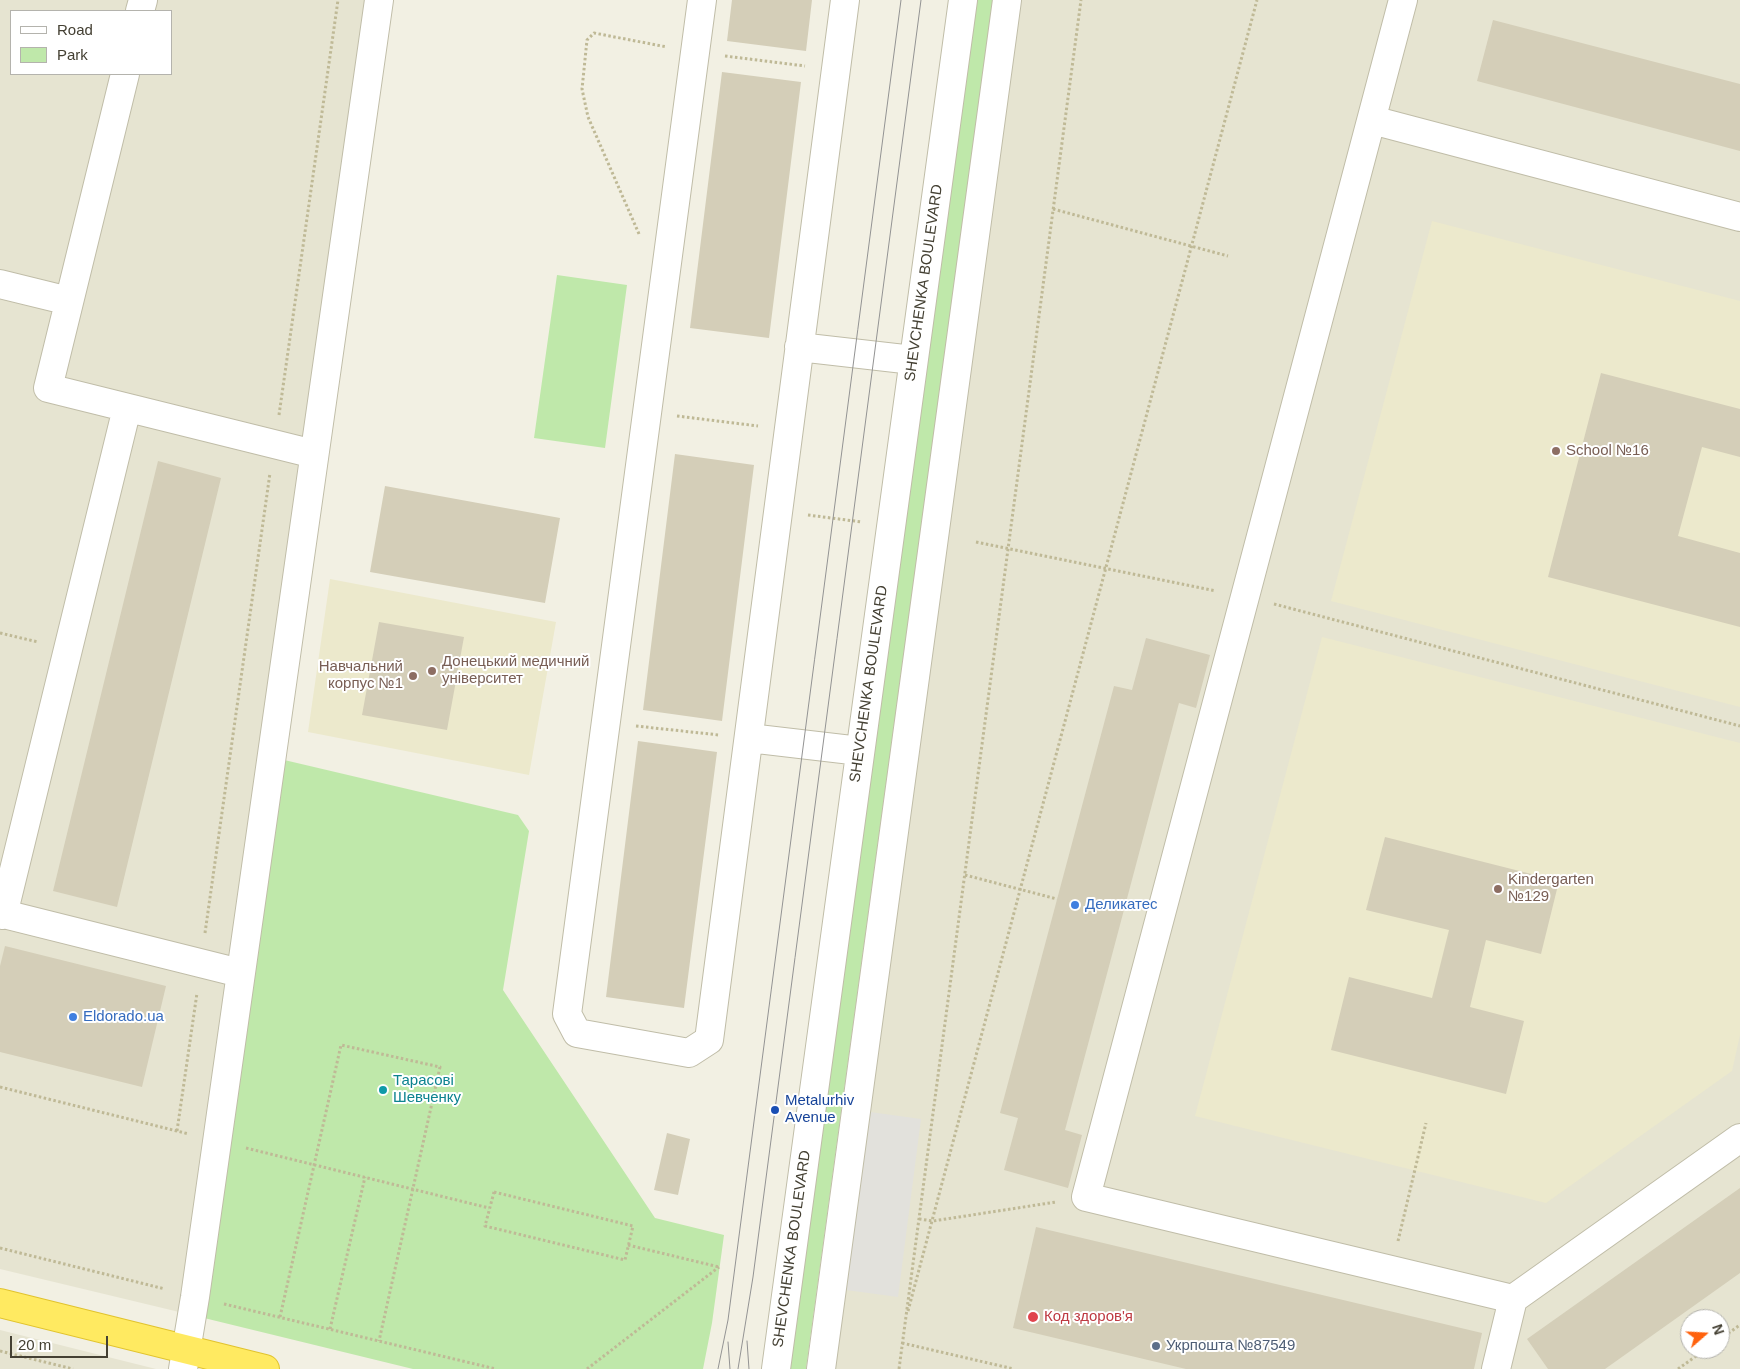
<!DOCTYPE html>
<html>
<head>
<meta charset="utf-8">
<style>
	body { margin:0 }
	#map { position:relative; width:1740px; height:1369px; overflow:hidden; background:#f2f0e3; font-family:Arial,sans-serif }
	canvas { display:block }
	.legend { position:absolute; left:10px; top:10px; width:162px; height:65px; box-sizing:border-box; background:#fff; border:1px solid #b4b3ad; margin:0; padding:6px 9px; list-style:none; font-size:15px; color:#444033 }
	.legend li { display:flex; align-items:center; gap:10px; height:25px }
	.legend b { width:25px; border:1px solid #b4b3ad }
	.north { position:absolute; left:1680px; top:1309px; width:50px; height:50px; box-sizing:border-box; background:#fff; border:1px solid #b4b3ad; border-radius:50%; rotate:71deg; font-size:14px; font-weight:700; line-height:20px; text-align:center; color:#444033 }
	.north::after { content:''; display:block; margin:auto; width:18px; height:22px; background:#ff620d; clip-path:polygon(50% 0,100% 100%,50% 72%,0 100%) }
	.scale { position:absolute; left:10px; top:1336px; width:98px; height:22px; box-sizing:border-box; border:2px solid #444033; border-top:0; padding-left:6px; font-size:15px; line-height:18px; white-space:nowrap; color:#444033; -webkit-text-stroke:4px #fff; paint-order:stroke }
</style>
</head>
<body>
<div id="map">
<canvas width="1740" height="1369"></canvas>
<ul class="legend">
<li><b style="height:6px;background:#fff"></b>Road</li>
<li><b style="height:14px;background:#bfe8aa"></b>Park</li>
</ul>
<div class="north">N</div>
<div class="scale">20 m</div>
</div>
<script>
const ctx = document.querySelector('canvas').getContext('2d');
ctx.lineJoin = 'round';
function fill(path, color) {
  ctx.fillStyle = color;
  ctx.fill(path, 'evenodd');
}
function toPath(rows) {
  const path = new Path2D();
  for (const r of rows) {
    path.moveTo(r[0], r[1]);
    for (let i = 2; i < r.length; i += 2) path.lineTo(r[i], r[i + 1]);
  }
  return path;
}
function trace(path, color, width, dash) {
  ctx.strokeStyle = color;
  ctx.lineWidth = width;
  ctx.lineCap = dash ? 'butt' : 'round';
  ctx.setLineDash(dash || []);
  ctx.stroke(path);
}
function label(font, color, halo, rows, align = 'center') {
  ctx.font = font + ' Arial,sans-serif';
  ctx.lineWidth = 4;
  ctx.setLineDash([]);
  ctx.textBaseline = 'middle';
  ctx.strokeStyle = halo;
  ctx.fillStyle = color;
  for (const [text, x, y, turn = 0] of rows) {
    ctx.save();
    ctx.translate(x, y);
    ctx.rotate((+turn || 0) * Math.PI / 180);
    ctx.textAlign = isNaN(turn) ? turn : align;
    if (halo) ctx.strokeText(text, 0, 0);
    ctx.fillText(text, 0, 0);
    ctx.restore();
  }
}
const residential = toPath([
	[0,0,389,0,200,1317,0,1269],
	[11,11,171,11,171,74,11,74],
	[1020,0,1740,0,1740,1369,835,1369],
	[1690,1319,1720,1319,1720,1349,1690,1349],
	[0,1330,156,1369,0,1369]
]);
const education = toPath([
	[1432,221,1740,301,1740,707,1331,601],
	[330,579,556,622,529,775,308,732],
	[1322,637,1740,743,1740,1035,1732,1071,1546,1203,1195,1116]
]);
const green = toPath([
	[977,0,993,0,806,1369,790,1369],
	[557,275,627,285,605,448,534,438],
	[280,759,518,815,529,831,503,990,655,1218,724,1235,712,1323,703,1369,413,1369,200,1317]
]);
const parking = toPath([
	[870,1112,921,1119,898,1297,846,1290]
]);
const building = toPath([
	[732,0,812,0,806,51,727,41],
	[1493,20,1740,84,1740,151,1477,81],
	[722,72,801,82,769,338,690,328],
	[1601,373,1740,409,1740,457,1702,447,1678,536,1740,553,1740,627,1548,577],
	[675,454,754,465,722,721,643,710],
	[158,461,221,478,117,907,53,891],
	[385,486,560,518,545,603,370,572],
	[379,622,464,637,447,730,362,715],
	[1146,638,1210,655,1196,708,1179,703,1108,970,1065,1130,1082,1135,1068,1188,1004,1170,1018,1118,1000,1113,1114,686,1132,690],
	[638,741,717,752,684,1008,606,997],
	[1385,837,1559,881,1541,954,1486,940,1470,1007,1524,1021,1506,1094,1331,1050,1349,977,1432,998,1449,930,1366,910],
	[5,946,166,986,142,1087,0,1052,0,966],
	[667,1133,690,1139,678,1195,654,1190],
	[1740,1188,1740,1273,1605,1369,1548,1369,1527,1339],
	[1036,1227,1482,1333,1474,1369,1186,1369,1013,1328]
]);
const path = toPath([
	[725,56,805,66],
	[1053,209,1228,256],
	[639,234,588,117,582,89,587,40,594,33,667,47],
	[279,415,338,0],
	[677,416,758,426],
	[808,515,862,522],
	[976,542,1216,591],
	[1274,604,1740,726],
	[0,633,38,642],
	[636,726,719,735],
	[965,875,1057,899],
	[205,933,270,473],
	[0,1087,189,1134],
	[177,1131,197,993],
	[246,1148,489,1208],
	[494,1192,633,1226,625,1260,485,1226,494,1192],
	[919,1219,933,1221,1056,1202],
	[1398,1241,1426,1123],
	[628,1245,719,1267],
	[0,1248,165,1289],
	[224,1304,496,1369],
	[908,1311,1257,0],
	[280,1317,341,1045,440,1067,379,1341],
	[330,1329,365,1177],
	[1720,1339,1740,1325],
	[902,1343,1014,1369],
	[0,1351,73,1369],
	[587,1369,719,1267],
	[899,1369,1081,0],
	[1678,1369,1706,1349]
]);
const minor = toPath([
	[702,0,567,1014,577,1033,689,1053,709,1040,845,0],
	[1403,0,1086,1197,1513,1299],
	[140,11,143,0],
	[125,74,48,388,314,454],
	[1372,120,1740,217],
	[0,284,69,301],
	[799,347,913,360],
	[749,738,860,751],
	[0,913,240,973],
	[3,915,127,408],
	[183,1369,195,1297,379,0],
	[776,1369,963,0],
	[821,1369,1007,0],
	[1496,1369,1513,1299,1740,1138]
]);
const highway = toPath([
	[0,1303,265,1369]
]);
const tram = toPath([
	[747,1341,749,1369],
	[728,1342,730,1369],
	[718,1369,728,1320,901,0],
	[738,1369,753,1277,921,0]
]);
const markers = [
	[1556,451,5,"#8d6e63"],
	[432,671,5,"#8d6e63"],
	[413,676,5,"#8d6e63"],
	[1498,889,5,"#8d6e63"],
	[1075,905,5,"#3f7fe0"],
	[73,1017,5,"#3f7fe0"],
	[383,1090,5,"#0f9aa8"],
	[775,1110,5,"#1a4fb4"],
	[1033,1317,6,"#e0444e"],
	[1156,1346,5,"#5c6f8a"]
];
const streetNames = [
	["SHEVCHENKA BOULEVARD",924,283,-82],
	["SHEVCHENKA BOULEVARD",869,684,-82],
	["SHEVCHENKA BOULEVARD",792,1249,-82]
];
const educationNames = [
	["School №16",1566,451],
	["Донецький медичний",442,662],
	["університет",442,679],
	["Навчальний",403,667,"right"],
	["корпус №1",403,684,"right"],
	["Kindergarten",1508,880],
	["№129",1508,897]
];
const shopNames = [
	["Деликатес",1085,905],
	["Eldorado.ua",83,1017]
];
const cultureNames = [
	["Тарасові",393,1081],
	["Шевченку",393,1098]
];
const transitNames = [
	["Metalurhiv",785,1101],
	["Avenue",785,1118]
];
const healthNames = [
	["Код здоров'я",1044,1317]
];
const serviceNames = [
	["Укрпошта №87549",1166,1346]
];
fill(residential, '#e6e4d1');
fill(education, '#ece9cc');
fill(green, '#bfe8aa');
fill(parking, '#e2e1dc');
fill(building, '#d4ceb8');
trace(minor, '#c0bda8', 30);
trace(highway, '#e1c32e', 30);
trace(path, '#bfb996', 3, [2.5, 2.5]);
trace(minor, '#fff', 28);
trace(highway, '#ffea61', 28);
trace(tram, '#939393', 1);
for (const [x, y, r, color] of markers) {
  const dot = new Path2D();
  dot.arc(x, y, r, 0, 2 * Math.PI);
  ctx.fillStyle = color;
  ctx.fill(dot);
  trace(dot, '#fff', 2);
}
label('15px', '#444033', '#fff', streetNames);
label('15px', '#785e54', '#fff', educationNames, 'left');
label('15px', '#366cbe', '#fff', shopNames, 'left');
label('15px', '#0d838f', '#fff', cultureNames, 'left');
label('15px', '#164399', '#fff', transitNames, 'left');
label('15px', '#be3a42', '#fff', healthNames, 'left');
label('15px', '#4e5e75', '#fff', serviceNames, 'left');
</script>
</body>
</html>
